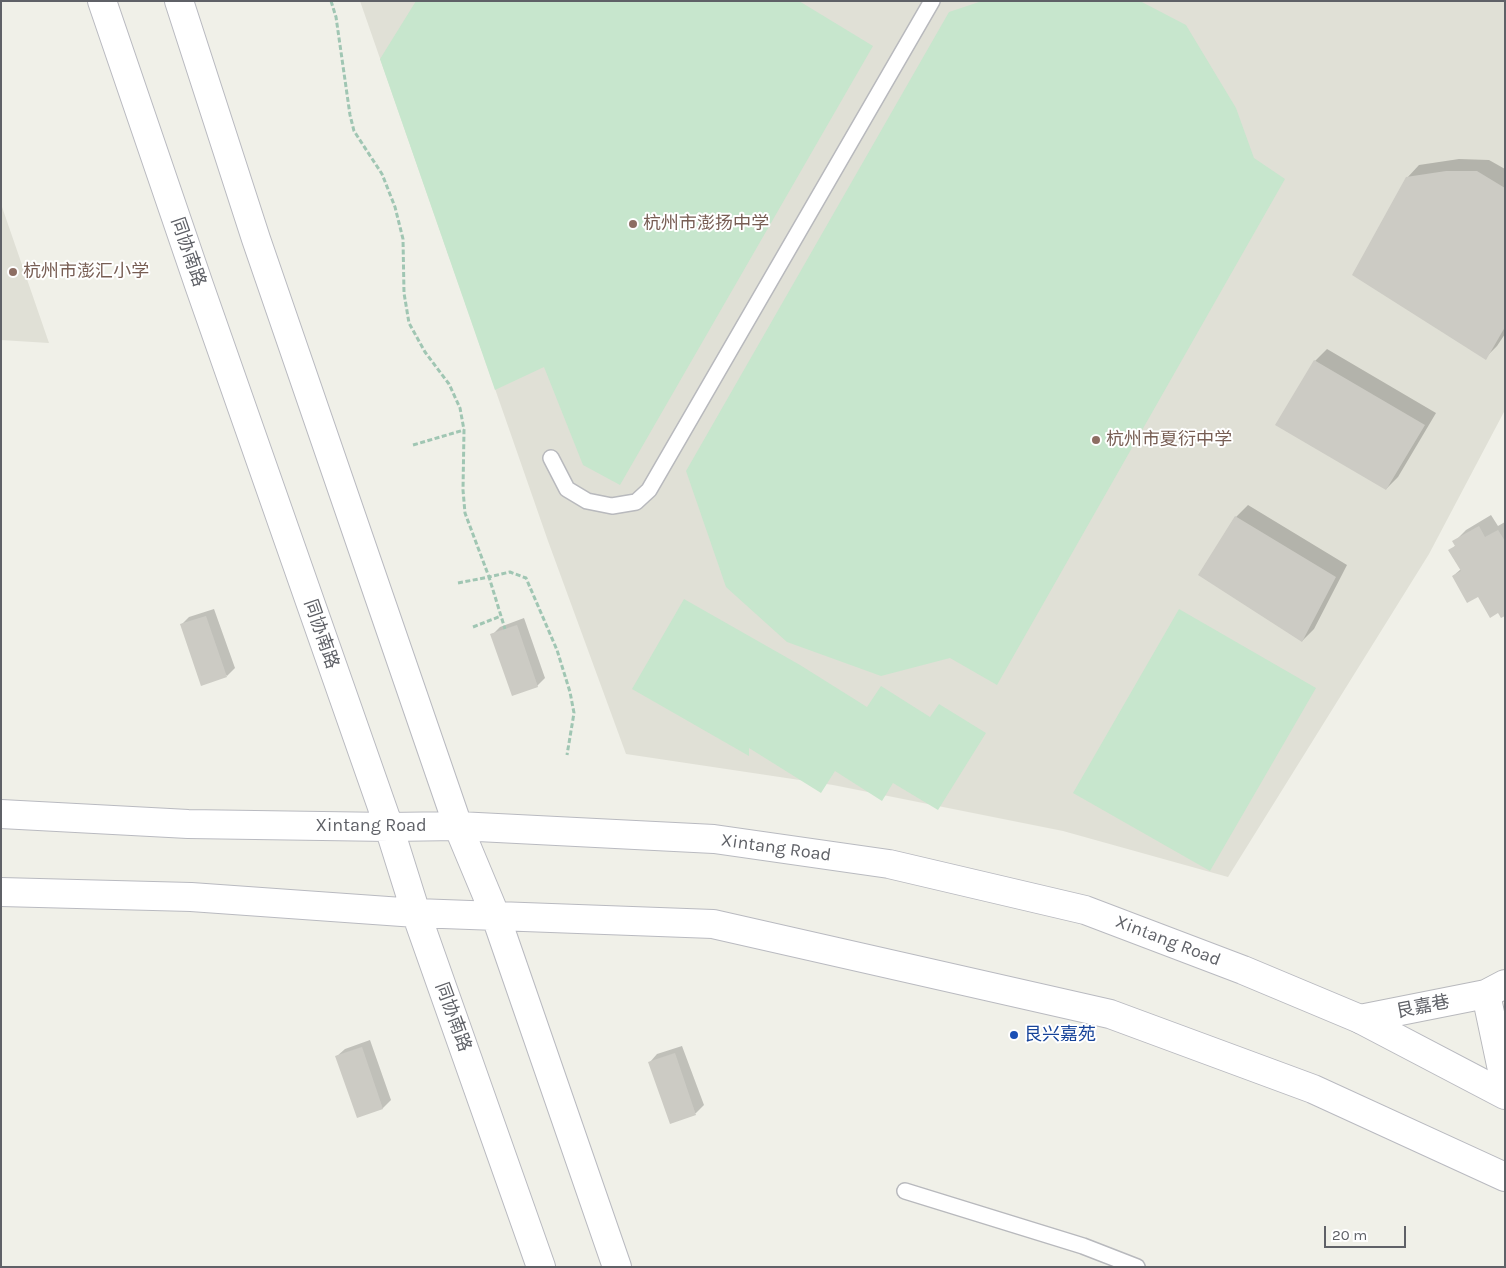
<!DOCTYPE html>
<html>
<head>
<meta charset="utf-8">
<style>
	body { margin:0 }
	#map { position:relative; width:1506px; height:1268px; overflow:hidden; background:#f0f0e8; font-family:Karla,sans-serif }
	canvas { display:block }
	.frame { position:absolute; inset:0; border:2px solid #5f6167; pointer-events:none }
	.scale { position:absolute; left:1324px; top:1226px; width:82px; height:22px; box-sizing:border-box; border:2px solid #5f6167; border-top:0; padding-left:6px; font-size:15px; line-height:18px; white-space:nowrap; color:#5f6167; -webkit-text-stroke:4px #fff; paint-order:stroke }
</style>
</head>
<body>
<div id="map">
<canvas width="1506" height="1268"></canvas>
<div class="frame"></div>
<div class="scale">20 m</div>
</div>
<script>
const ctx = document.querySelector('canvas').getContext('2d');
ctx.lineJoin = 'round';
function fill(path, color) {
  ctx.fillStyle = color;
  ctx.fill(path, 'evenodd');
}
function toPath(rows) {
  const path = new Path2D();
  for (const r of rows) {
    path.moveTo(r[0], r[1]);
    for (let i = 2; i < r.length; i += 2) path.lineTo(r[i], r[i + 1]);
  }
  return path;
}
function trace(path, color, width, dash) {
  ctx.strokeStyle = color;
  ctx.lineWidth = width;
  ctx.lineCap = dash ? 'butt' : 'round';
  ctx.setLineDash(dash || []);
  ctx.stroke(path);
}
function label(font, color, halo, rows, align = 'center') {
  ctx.font = font + ' Karla,"Noto Sans SC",sans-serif';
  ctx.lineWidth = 4;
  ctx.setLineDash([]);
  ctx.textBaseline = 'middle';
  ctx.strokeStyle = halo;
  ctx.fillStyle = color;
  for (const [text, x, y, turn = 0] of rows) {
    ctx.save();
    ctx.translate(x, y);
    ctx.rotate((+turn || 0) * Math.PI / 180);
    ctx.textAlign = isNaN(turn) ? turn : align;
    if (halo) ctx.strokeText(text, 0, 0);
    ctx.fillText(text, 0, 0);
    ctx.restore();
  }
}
const education = toPath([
	[360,1,1505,1,1505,410,1429,554,1228,877,1063,831,833,785,626,754,548,541],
	[1,204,49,343,1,340]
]);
const green = toPath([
	[416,1,799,1,873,46,620,485,583,465,544,367,495,390,380,59],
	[982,1,1140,1,1186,25,1236,108,1254,158,1285,179,997,685,950,658,881,676,787,642,726,587,686,471,949,12],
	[684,599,800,665,867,707,881,686,930,717,939,704,986,733,938,810,893,783,882,801,835,771,821,793,749,748,749,756,632,689],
	[1179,609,1316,688,1210,871,1073,793]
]);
const shadow = toPath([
	[1459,159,1489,160,1505,169,1505,334,1497,346,1485,358,1407,178,1419,165],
	[1327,349,1436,413,1398,477,1386,489,1315,361],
	[1248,505,1347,565,1314,629,1302,641,1200,575,1236,517],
	[1491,515,1498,526,1505,522,1505,614,1453,576,1461,569,1450,551,1456,545,1454,542,1466,530],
	[214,609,235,668,227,676,181,625,189,617],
	[524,618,545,678,537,686,492,635,500,627],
	[370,1040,391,1100,383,1108,358,1117,337,1056,345,1049],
	[682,1046,704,1105,696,1113,671,1122,650,1062,657,1054]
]);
const building = toPath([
	[1446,171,1477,171,1505,188,1505,327,1486,360,1352,275,1406,177],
	[1314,360,1425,425,1386,490,1275,425],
	[1235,516,1336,577,1302,642,1198,575],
	[1479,526,1485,537,1498,530,1505,541,1505,616,1501,618,1498,613,1490,618,1478,597,1467,603,1452,576,1461,571,1448,550,1455,546,1452,541],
	[206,616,227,677,201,686,180,624],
	[517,625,538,687,512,696,490,634],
	[362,1047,383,1109,357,1118,335,1056],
	[675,1053,696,1115,670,1124,648,1062]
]);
const path = toPath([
	[331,1,336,17,350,115,354,131,382,174,395,207,403,239,404,293,409,323,425,352,449,384,460,408,464,430,463,490,465,513,489,577,510,572,526,578,557,650,570,692,574,713,567,755],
	[413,445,464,430],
	[458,583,489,577,505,629],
	[473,627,501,616]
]);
const lane = toPath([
	[551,458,567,489,587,501,612,506,636,502,649,490,932,1],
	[905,1191,1083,1246,1137,1267]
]);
const street = toPath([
	[1486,994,1505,1084],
	[1360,1019,1486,994,1505,984]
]);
const secondary = toPath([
	[102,1,199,285,389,827,416,913,541,1267],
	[179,1,256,239,458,826,496,917,617,1267],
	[1,814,188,824,389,827,458,826,714,839,889,864,1085,910,1243,970,1360,1019,1505,1095],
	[1,892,191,897,416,913,713,924,1110,1014,1313,1089,1505,1177]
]);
const markers = [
	[633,224,5,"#8d6e63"],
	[13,272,5,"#8d6e63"],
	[1096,440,5,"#8d6e63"],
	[1014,1035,5,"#1a4fb4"]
];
const educationNames = [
	["杭州市澎扬中学",643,224],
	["杭州市澎汇小学",23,272],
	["杭州市夏衍中学",1106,440]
];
const streetNames = [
	["同协南路",188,252,71],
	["同协南路",321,634,71],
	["Xintang Road",371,826],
	["Xintang Road",776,848,8],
	["Xintang Road",1168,941,21],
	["艮嘉巷",1423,1007,-11],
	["同协南路",453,1017,70]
];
const transitNames = [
	["艮兴嘉苑",1024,1035]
];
fill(education, '#e0e0d6');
fill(green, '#c7e6cd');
fill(shadow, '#0003');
fill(building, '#cccbc4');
trace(lane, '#b8b9bd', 18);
trace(street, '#b8b9bd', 30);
trace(secondary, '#b9bac0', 30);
trace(path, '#a0c6b3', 3, [5, 2.5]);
trace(lane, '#fff', 15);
trace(street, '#fff', 28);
trace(secondary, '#fff', 28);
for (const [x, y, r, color] of markers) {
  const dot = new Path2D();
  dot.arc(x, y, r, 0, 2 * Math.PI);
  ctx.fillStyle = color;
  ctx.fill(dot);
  trace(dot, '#fff', 2);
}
label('18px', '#785e54', '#fff', educationNames, 'left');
label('18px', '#5f6167', '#fff', streetNames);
label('18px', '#164399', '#fff', transitNames, 'left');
</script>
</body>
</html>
